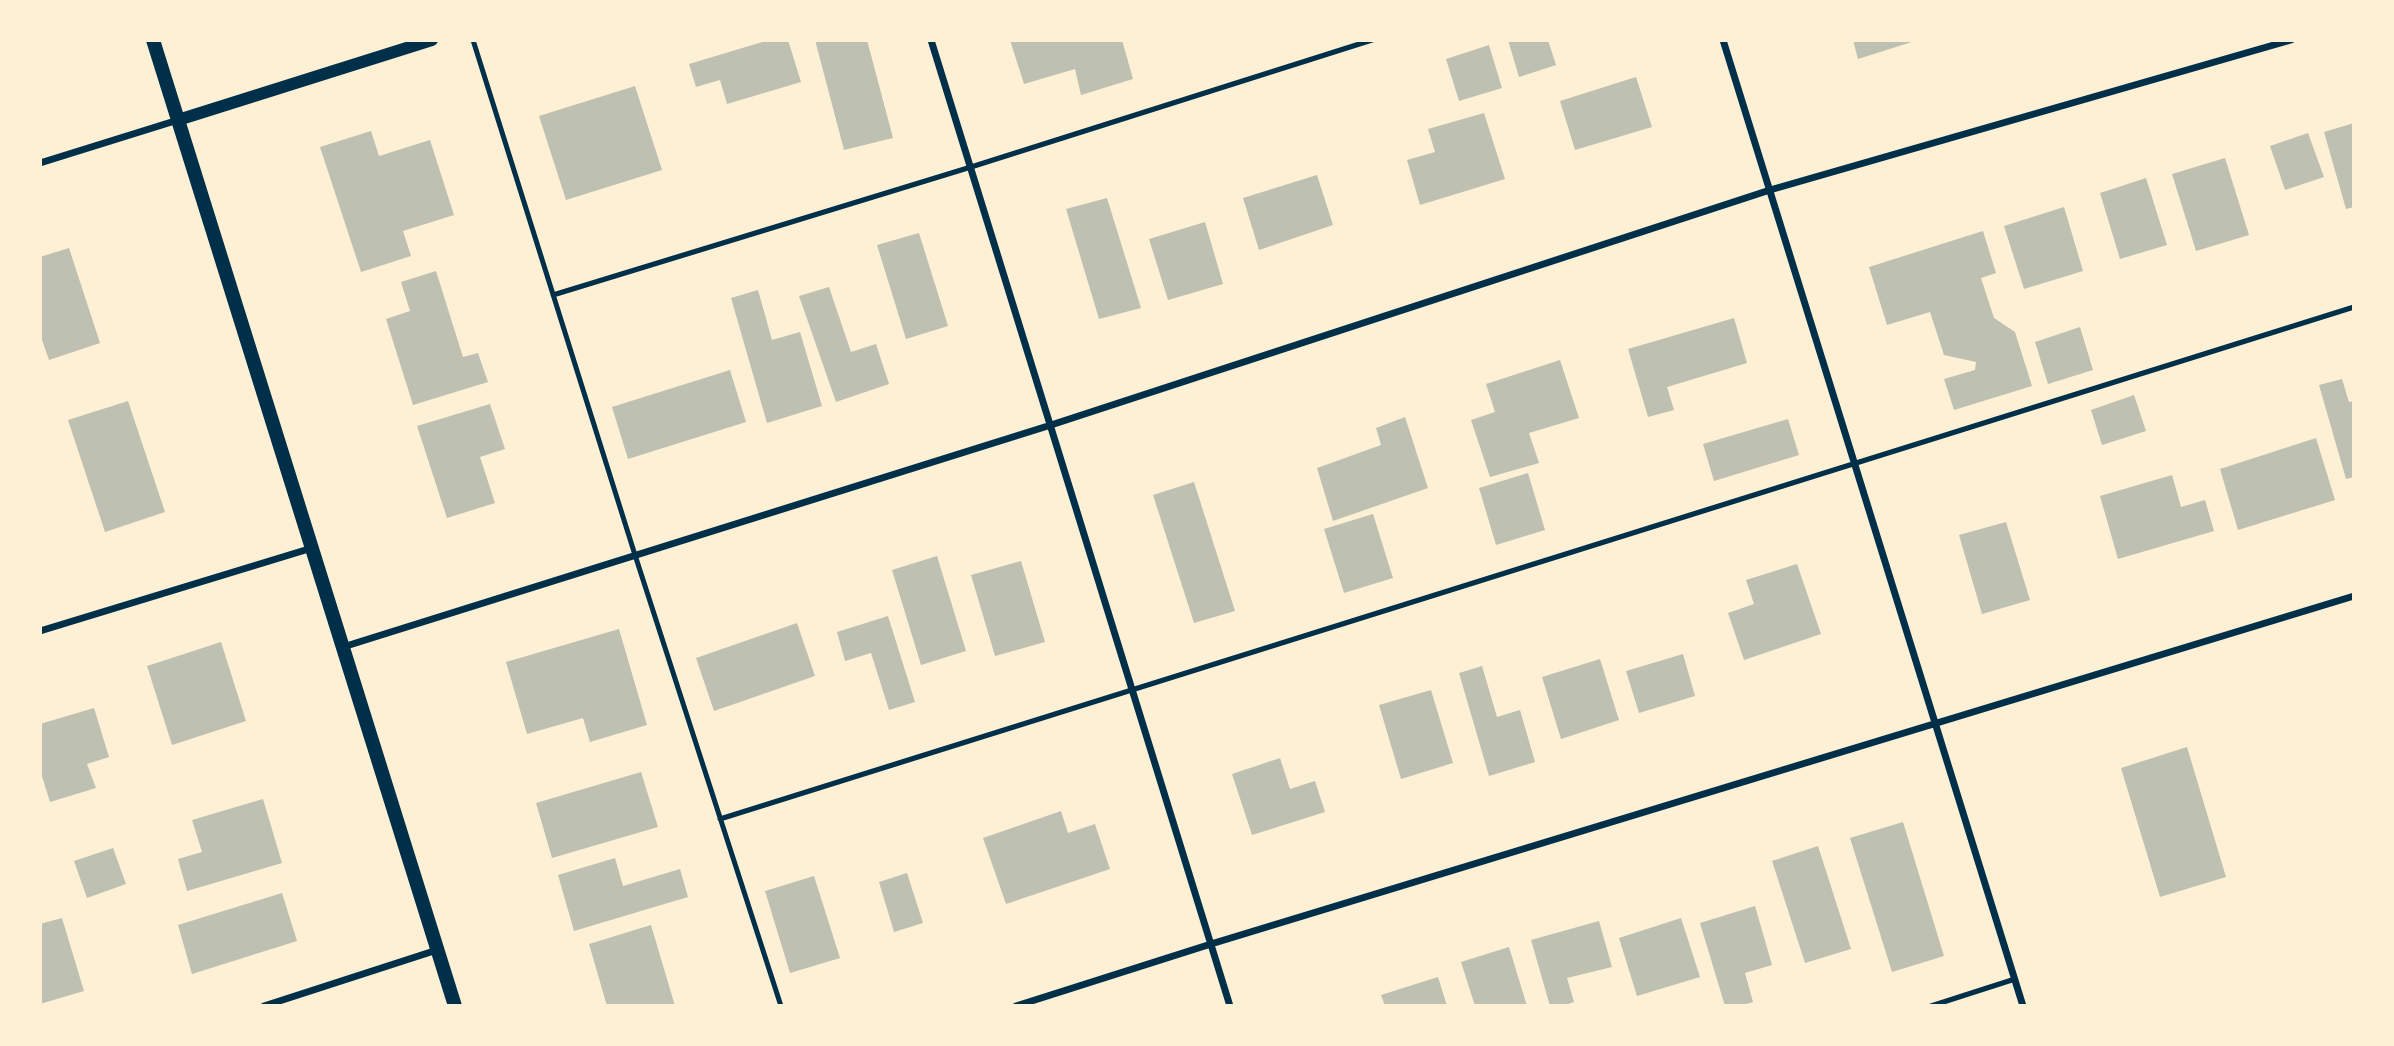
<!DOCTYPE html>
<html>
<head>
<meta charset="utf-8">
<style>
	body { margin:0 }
	#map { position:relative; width:2394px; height:1046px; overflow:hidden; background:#fdf0d5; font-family:"IBM Plex Sans",sans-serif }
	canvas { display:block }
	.frame { position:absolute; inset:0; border:42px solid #fdf0d5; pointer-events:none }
</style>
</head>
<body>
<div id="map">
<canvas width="2394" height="1046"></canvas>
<div class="frame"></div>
</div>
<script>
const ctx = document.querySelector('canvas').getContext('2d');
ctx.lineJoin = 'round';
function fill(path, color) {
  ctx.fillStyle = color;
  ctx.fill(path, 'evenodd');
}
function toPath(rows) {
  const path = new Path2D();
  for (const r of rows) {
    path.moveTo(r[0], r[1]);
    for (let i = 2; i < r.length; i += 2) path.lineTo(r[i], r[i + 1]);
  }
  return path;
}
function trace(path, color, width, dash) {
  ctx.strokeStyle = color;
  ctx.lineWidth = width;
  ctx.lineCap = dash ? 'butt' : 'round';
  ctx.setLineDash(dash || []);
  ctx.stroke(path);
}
const building = toPath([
	[769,40,788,40,801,82,727,104,720,80,696,87,689,64],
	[815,40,867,40,893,138,844,150],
	[1010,40,1122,40,1133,79,1081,95,1075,69,1024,84],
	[1508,40,1548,40,1556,65,1519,77],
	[1853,40,1914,40,1915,41,1858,59],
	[1489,45,1502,88,1459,101,1446,59],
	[1636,77,1652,127,1575,150,1560,101],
	[635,86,662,170,566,200,539,116],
	[1484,113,1505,179,1420,205,1407,160,1435,152,1428,129],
	[2354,123,2354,207,2346,209,2324,132],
	[371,131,379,156,430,140,454,215,403,231,411,256,361,272,320,147],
	[2308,133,2324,177,2285,190,2270,146],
	[2225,158,2249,235,2196,251,2172,174],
	[1317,175,1333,225,1259,250,1243,198],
	[2146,178,2167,245,2120,259,2100,193],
	[1107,198,1141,308,1099,319,1066,209],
	[2064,207,2083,271,2024,289,2004,226],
	[1205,222,1223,284,1168,300,1149,239],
	[1983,231,1996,273,1981,278,1994,318,2015,332,2032,386,1954,410,1944,379,1975,370,1976,362,1944,355,1930,312,1887,325,1869,267],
	[919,233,948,326,906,339,877,245],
	[69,248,100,343,49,360,40,334,40,257],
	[436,271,463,357,478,353,488,382,413,405,386,319,410,311,401,282],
	[829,287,851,352,876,344,889,384,836,402,799,296],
	[758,290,772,340,800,332,822,406,767,423,731,298],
	[1734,318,1747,363,1667,387,1674,410,1648,417,1628,349],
	[2080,327,2093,370,2048,384,2035,342],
	[1560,360,1579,418,1529,433,1539,463,1490,477,1471,420,1495,412,1486,384],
	[730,370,746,422,628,459,612,407],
	[2342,379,2349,402,2354,401,2354,477,2346,479,2319,385],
	[2134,395,2146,431,2102,445,2091,410],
	[128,401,165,512,105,532,68,420],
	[490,404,505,449,480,457,495,503,447,518,417,426],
	[1405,417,1428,488,1333,521,1317,468,1381,445,1376,428],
	[1788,419,1799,455,1714,481,1703,444],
	[2316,438,2335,500,2238,530,2220,469],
	[1528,473,1545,530,1496,545,1479,488],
	[2172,475,2181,507,2205,500,2214,531,2118,559,2100,496],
	[1194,482,1235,611,1194,623,1153,495],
	[1373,514,1393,578,1344,593,1324,529],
	[2006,522,2030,600,1982,614,1959,535],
	[937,556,966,651,921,665,892,570],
	[1021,561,1045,642,995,656,971,575],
	[1797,564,1821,634,1744,660,1728,613,1754,604,1746,580],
	[888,616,915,702,889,710,871,653,845,661,837,632],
	[797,623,815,676,714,711,696,658],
	[619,629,647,725,590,742,583,718,527,734,506,662],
	[221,642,246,721,172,745,147,666],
	[1683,654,1695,696,1639,713,1626,671],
	[1600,659,1619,720,1561,739,1542,677],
	[1482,666,1497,717,1520,710,1535,762,1489,776,1459,673],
	[1431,690,1453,763,1401,779,1379,705],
	[94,708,109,757,87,764,96,788,50,802,40,770,40,724],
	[2187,747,2226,877,2160,897,2121,768],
	[1280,758,1290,789,1315,781,1325,812,1252,835,1232,774],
	[641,772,658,827,552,858,536,803],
	[263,799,282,863,187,891,178,859,202,852,192,820],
	[1061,811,1068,833,1095,824,1110,869,1006,904,983,838],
	[1903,822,1944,956,1892,972,1850,838],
	[1818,846,1851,949,1805,963,1772,861],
	[113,848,126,884,87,898,74,861],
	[615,858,623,886,680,869,688,897,574,931,558,875],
	[907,873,923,923,894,932,879,882],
	[814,876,840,958,790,973,765,891],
	[282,893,297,941,192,974,178,925],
	[1755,906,1772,965,1745,973,1753,1002,1740,1006,1725,1006,1700,923],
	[62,918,84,991,40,1004,40,924],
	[1681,918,1700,977,1637,996,1619,938],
	[1599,921,1612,967,1567,978,1574,1002,1562,1006,1550,1006,1531,940],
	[651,925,675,1006,607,1006,589,944],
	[1509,947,1527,1006,1475,1006,1461,962],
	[1438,977,1447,1006,1385,1006,1381,995]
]);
const service = toPath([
	[473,40,635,555,781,1006],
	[553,295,971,167,1372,40],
	[720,819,2354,307],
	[1931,1006,2015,979]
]);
const minor = toPath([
	[931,40,1230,1006],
	[1723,40,2023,1006],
	[40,163,178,120],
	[40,631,312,548],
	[343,647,1051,425,1770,190,2291,40],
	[264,1006,437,950],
	[1016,1006,1211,944,2354,596]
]);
const tertiary = toPath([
	[178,120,432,40]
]);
const secondary = toPath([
	[153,40,455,1006]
]);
fill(building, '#bec0b2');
trace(service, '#003049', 5);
trace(minor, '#003049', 7);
trace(tertiary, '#003049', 12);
trace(secondary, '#003049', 14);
</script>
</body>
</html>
